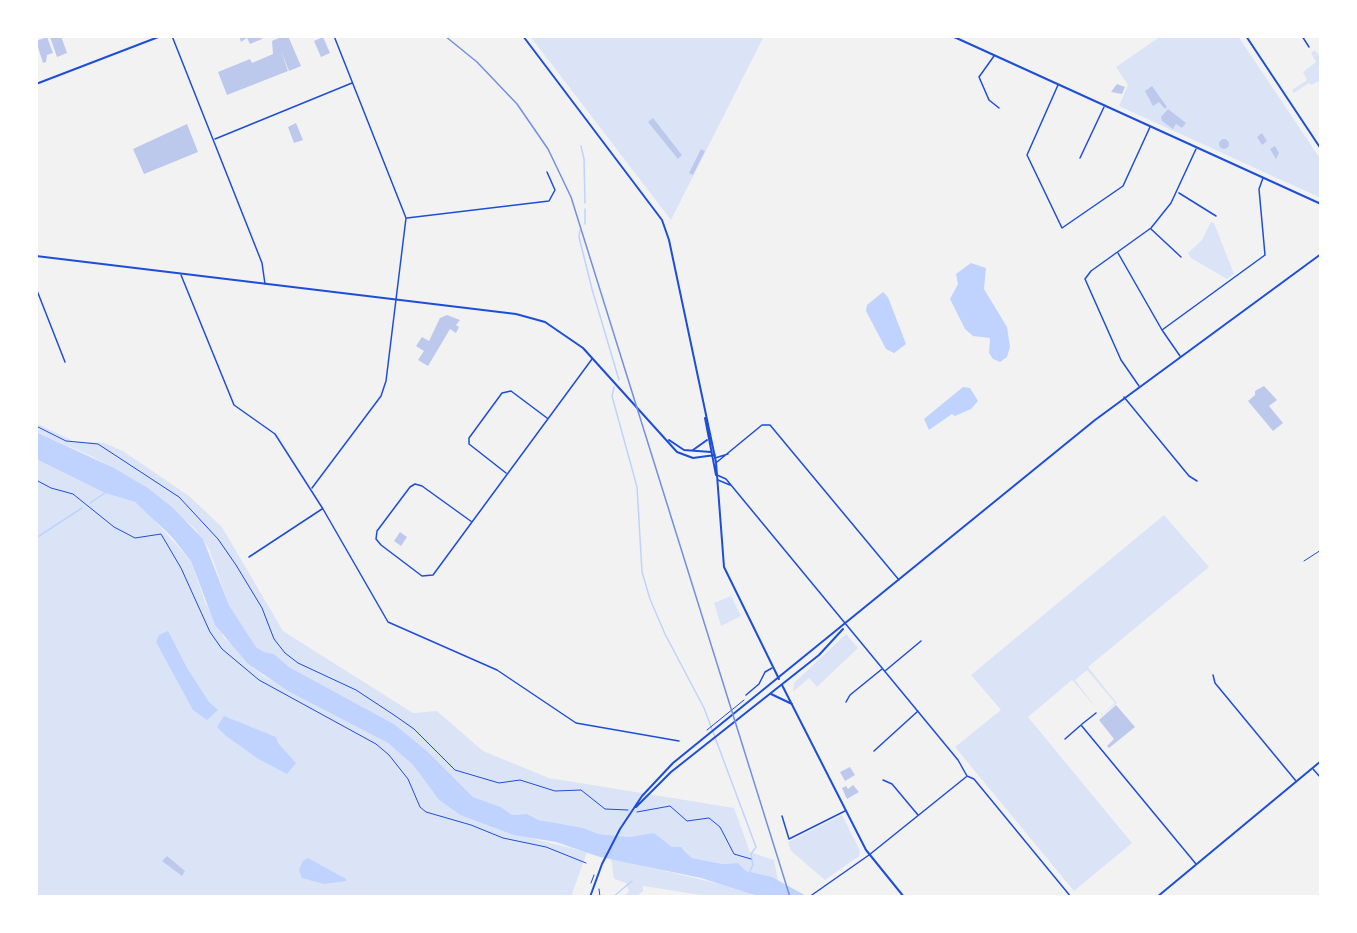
<!DOCTYPE html>
<html>
<head>
<meta charset="utf-8">
<style>
	body { margin:0 }
	#map { position:relative; width:1357px; height:933px; overflow:hidden; background:#f2f2f2; font-family:Merriweather,serif }
	canvas { display:block }
	.frame { position:absolute; inset:0; border:38px solid #fff; pointer-events:none }
</style>
</head>
<body>
<div id="map">
<canvas width="1357" height="933"></canvas>
<div class="frame"></div>
</div>
<script>
const ctx = document.querySelector('canvas').getContext('2d');
ctx.lineJoin = 'round';
function fill(path, color) {
  ctx.fillStyle = color;
  ctx.fill(path, 'evenodd');
}
function toPath(rows) {
  const path = new Path2D();
  for (const r of rows) {
    if (r.length === 3) {
      path.moveTo(r[0] + r[2], r[1]);
      path.arc(r[0], r[1], r[2], 0, 2 * Math.PI);
      continue;
    }
    path.moveTo(r[0], r[1]);
    for (let i = 2; i < r.length; i += 2) path.lineTo(r[i], r[i + 1]);
  }
  return path;
}
function trace(path, color, width, dash) {
  ctx.strokeStyle = color;
  ctx.lineWidth = width;
  ctx.lineCap = dash ? 'butt' : 'round';
  ctx.setLineDash(dash || []);
  ctx.stroke(path);
}
const green = toPath([
	[530,36,764,36,671,220],
	[1161,36,1238,36,1321,160,1321,198,1119,106,1128,85,1116,67],
	[1315,50,1321,59,1321,80,1311,85,1309,83,1294,93,1292,90,1307,80,1303,72,1316,62,1311,53],
	[1211,222,1214,223,1234,274,1227,279,1191,258,1188,253,1202,240],
	[36,423,73,441,104,443,123,451,189,496,222,527,283,631,413,713,437,711,483,751,549,778,734,808,750,852,774,860,778,881,746,871,738,863,723,864,692,858,684,849,672,847,654,834,629,837,598,834,540,820,527,814,512,815,501,807,473,797,426,750,394,724,289,667,274,654,264,652,256,647,229,605,209,549,195,529,148,488,93,457,36,432],
	[36,459,105,493,135,502,145,510,191,561,205,602,224,638,232,644,248,664,265,677,388,743,413,765,439,800,460,815,526,837,587,852,571,897,36,897],
	[1164,515,1209,567,1088,667,1117,703,1102,715,1099,712,1103,714,1115,703,1087,670,1075,680,1097,709,1072,680,1028,717,1132,843,1074,891,955,747,1001,710,971,675],
	[731,596,741,616,721,626,714,603],
	[846,634,858,648,817,687,809,678,793,692,794,683],
	[842,815,860,851,859,856,825,880,791,851,788,842],
	[611,858,724,885,752,894,752,897,714,897,643,886,643,891,636,897,621,897,629,892,626,883,614,879]
]);
const water = toPath([
	[971,263,986,268,984,289,1007,327,1010,347,1007,357,1000,362,993,359,989,353,990,338,973,336,965,329,950,299,958,284,956,274],
	[883,292,888,297,906,344,894,353,886,349,866,311,867,305],
	[963,387,970,388,978,401,971,409,955,416,952,414,929,430,924,419],
	[36,432,114,468,148,488,173,508,203,539,229,605,256,647,264,652,274,654,289,667,394,724,426,750,473,797,501,807,512,815,527,814,539,820,583,828,598,834,629,837,654,833,672,847,681,847,692,858,723,864,738,863,746,871,772,877,808,897,761,897,701,878,600,857,556,842,514,835,460,815,439,800,413,765,388,743,288,691,248,664,215,625,191,561,171,536,135,502,105,493,36,459],
	[168,631,187,668,209,702,218,710,207,720,193,710,156,642,159,635],
	[224,716,276,737,278,743,296,763,287,774,257,758,225,735,217,727],
	[308,858,346,879,346,881,324,884,302,878,299,870,303,861]
]);
const stream = toPath([
	[581,146,584,159,585,203],
	[585,224,585,209],
	[580,230,579,237,592,289,619,380],
	[614,387,612,396,637,487,642,572,650,599,665,634,704,708,756,847,751,854,753,865,749,873],
	[90,503,105,493],
	[36,538,82,508],
	[613,897,632,881]
]);
const building = toPath([
	[53,36,61,36,67,53,57,57,50,37],
	[239,36,261,36,262,39,250,44,247,38,241,42],
	[283,36,288,36,301,66,289,71,281,51,288,71,227,95,218,72,250,59,252,63,273,54,272,41],
	[47,37,53,53,47,55,46,62,43,63,36,41],
	[323,37,330,53,321,57,314,41],
	[1117,84,1125,87,1122,94,1111,92],
	[1152,86,1167,107,1165,109,1159,102,1153,106,1145,91],
	[1168,109,1186,123,1182,128,1176,124,1173,129,1162,121,1161,117],
	[653,118,682,155,678,159,648,122],
	[296,123,303,140,294,143,288,127],
	[187,124,198,152,144,174,133,149],
	[1262,133,1267,141,1262,145,1257,137],
	[1224,144,5],
	[1275,146,1279,153,1276,159,1270,149],
	[701,149,705,151,693,175,689,173],
	[447,315,460,320,456,325,459,327,456,333,450,329,428,366,418,360,424,351,416,346,422,337,429,341,440,318],
	[1264,386,1277,400,1269,406,1283,423,1273,431,1248,401,1255,395,1255,391],
	[400,532,407,537,401,546,394,541],
	[1116,705,1135,727,1109,748,1107,746,1114,739,1099,720],
	[850,767,855,775,845,781,840,772],
	[853,785,859,792,847,799,842,788,846,786,848,789],
	[167,856,185,871,182,876,162,861]
]);
const path = toPath([
	[36,426,66,441,98,444,179,497,218,539,236,565,262,608,274,639,285,653,298,663,356,690,394,715,414,729,455,770,499,783,520,780,555,791,581,790,605,809,628,810],
	[36,480,51,488,73,494,114,527,135,538,161,534,181,568,210,632,222,649,259,680,376,744,389,755,408,779,420,807,426,812,471,825,503,838,546,847,586,863],
	[707,730,744,700],
	[637,812,670,806,687,821,709,818,720,827,734,854,751,859],
	[591,883,594,875],
	[599,889,600,897]
]);
const service = toPath([
	[1304,561,1321,550]
]);
const minor = toPath([
	[172,36,262,263,265,284],
	[1302,36,1309,47],
	[994,56,979,77,989,100,999,108],
	[1058,85,1027,155,1062,228,1123,186,1150,127],
	[215,139,352,83],
	[1080,158,1104,107],
	[1179,193,1216,216],
	[407,218,549,201,555,190,547,172],
	[1151,229,1181,257],
	[1118,253,1162,330,1180,356],
	[181,275,234,405,275,434,323,509,388,622,497,670,576,723,679,741],
	[36,288,65,362],
	[1162,330,1265,255,1259,189,1263,178],
	[1139,386,1121,360,1085,279,1091,271,1151,228,1171,203,1196,149],
	[1124,397,1189,476,1197,481],
	[715,458,728,454],
	[717,462,762,425,770,425,899,580],
	[506,473,469,444,469,438,502,393,511,391,547,418],
	[717,475,726,479,958,760,967,776,974,779,1071,897],
	[718,480,730,485],
	[312,488,381,396,386,381,406,218,334,36],
	[472,522,422,486,415,484,410,487,377,531,376,539,381,545,422,576,433,575,592,359],
	[249,557,322,509],
	[885,671,921,641],
	[1213,675,1215,683,1296,781],
	[746,695,759,684,765,672,772,668],
	[846,702,850,695,882,669],
	[1082,724,1096,713],
	[1065,739,1081,725,1196,864],
	[874,751,918,711],
	[1313,769,1321,778],
	[883,780,892,784,918,815],
	[782,816,789,839,845,811],
	[809,897,869,855,966,777]
]);
const tertiary = toPath([
	[523,36,662,220,669,240,716,462,724,567,779,679],
	[952,36,1321,204],
	[36,256,516,314,545,322,583,348,677,452,693,458,715,455],
	[705,418,716,475],
	[669,440,684,450,711,452],
	[693,450,707,440],
	[782,685,866,850,904,897],
	[771,694,792,704],
	[1157,897,1321,761]
]);
const secondary = toPath([
	[1246,36,1321,149],
	[36,84,161,36],
	[636,807,671,772,819,655,843,629],
	[590,897,602,864,620,829,642,796,673,763,1095,420,1321,254]
]);
const rail = toPath([
	[445,36,477,62,517,104,548,149,571,197,790,897]
]);
fill(green, '#dbe4f7');
fill(water, '#bfd3fe');
trace(stream, '#bfd3fe', 1.5);
fill(building, '#bdc9ec');
trace(path, '#1d4ed8', 1);
trace(service, '#1d4ed8', 1);
trace(minor, '#1d4ed8', 1.5);
trace(tertiary, '#1d4ed8', 2);
trace(secondary, '#1d4ed8', 2);
trace(rail, '#7290e2', 1.5);
</script>
</body>
</html>
